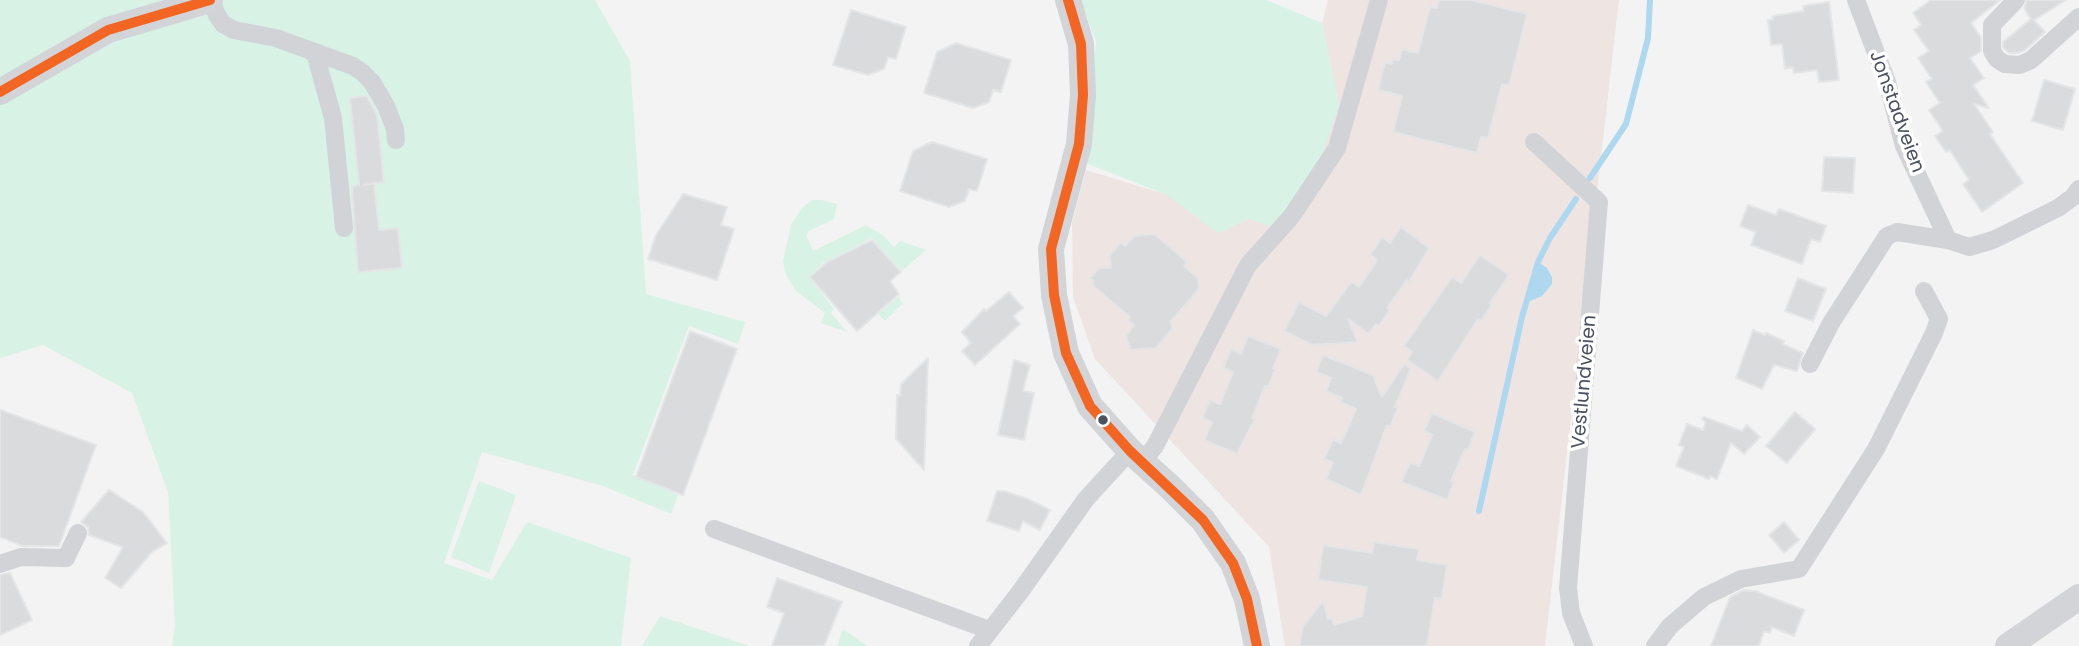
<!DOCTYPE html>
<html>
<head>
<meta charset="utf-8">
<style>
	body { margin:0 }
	canvas { display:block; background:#f3f3f3 }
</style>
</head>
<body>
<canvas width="2079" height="646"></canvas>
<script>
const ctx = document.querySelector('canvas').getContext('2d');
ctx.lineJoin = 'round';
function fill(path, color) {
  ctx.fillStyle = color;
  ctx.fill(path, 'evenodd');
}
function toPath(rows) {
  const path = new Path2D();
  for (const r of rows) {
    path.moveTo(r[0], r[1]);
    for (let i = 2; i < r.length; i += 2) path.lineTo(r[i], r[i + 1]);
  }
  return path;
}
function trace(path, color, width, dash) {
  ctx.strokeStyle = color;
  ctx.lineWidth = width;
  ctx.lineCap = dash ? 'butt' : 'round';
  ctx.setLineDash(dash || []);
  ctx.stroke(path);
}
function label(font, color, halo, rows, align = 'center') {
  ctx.font = font + ' Poppins,sans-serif';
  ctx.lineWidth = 7;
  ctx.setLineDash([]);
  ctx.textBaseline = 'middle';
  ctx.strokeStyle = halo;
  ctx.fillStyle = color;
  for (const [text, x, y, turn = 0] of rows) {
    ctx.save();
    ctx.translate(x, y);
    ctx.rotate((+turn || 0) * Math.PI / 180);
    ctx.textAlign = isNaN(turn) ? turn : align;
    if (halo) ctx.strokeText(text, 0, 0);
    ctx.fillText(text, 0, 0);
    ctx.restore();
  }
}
const medical = toPath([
	[1328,0,1619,0,1545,646,1285,646,1269,547,1095,359,1073,297,1072,223,1086,170,1168,195,1218,233,1248,219,1339,107,1322,23]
]);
const green = toPath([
	[0,0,595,0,630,61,646,294,745,322,738,344,689,326,633,475,678,495,671,514,603,486,482,452,444,563,492,580,527,522,631,558,621,646,172,646,175,626,168,492,132,393,43,345,0,358],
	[1080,0,1266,0,1322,23,1339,106,1309,191,1286,231,1248,219,1218,233,1167,195,1083,162,1096,41],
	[812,200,821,200,837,204,834,219,809,231,806,235,813,251,866,225,884,236,894,247,900,241,926,250,902,271,872,238,823,263,809,277,834,309,831,313,847,332,821,323,825,313,795,290,785,273,783,261,791,225,801,209],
	[899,296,902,304,885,321,878,314],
	[479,481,516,495,489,573,451,557],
	[660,616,749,646,642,646],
	[843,629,867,646,837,646]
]);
const water = toPath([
	[1538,262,1547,268,1552,277,1552,284,1542,296,1530,301,1527,300]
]);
const stream = toPath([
	[1590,178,1626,124,1648,38,1650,0],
	[1479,511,1522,317,1538,262,1550,238,1576,199]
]);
const building = toPath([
	[1439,0,1472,0,1527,14,1509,86,1502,84,1488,138,1481,137,1477,153,1393,132,1402,96,1378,90,1385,62,1392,64,1393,59,1399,60,1402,49,1418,53,1430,7,1437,8,1439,0],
	[1931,0,2000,0,1971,23,1981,38,1981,51,1970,58,1984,78,1973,85,1989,108,1974,104,1993,132,1990,134,2023,183,1982,212,1963,184,1969,180,1950,150,1946,152,1935,136,1943,131,1929,110,1940,103,1926,82,1932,79,1918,58,1929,51,1914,30,1921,25,1913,13,1931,0],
	[2027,0,2066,0,2034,20,2045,32,2025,50,2018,53,2009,53,2003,47,2003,42,2031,19,2024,8,2027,0],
	[1829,2,1839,80,1819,82,1817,70,1794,73,1793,67,1785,69,1782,44,1771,45,1768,20,1773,19,1773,16,1804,11,1803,6,1829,2],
	[851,10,906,27,896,59,888,57,884,69,868,75,833,65,851,10],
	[956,43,1011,60,1001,92,993,90,989,102,973,108,924,93,937,52,956,43],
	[2044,80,2075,89,2063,130,2032,121,2044,80],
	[367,96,377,115,384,182,364,185,374,183,379,230,398,228,402,268,358,272,352,189,352,186,359,185,350,98,367,96],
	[932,142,987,159,977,191,969,189,965,201,949,207,900,191,913,151,932,142],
	[1824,157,1855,158,1853,193,1822,191,1824,157],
	[683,194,727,207,721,225,734,229,717,280,648,259,656,235,683,194],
	[1748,205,1776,215,1779,209,1826,226,1820,242,1811,239,1802,264,1751,245,1756,232,1740,226,1748,205],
	[1401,227,1429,248,1409,282,1407,280,1387,308,1390,310,1379,326,1376,324,1369,334,1348,319,1358,342,1312,345,1284,331,1299,302,1326,316,1351,282,1359,287,1377,260,1370,255,1382,237,1390,243,1401,227],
	[1155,234,1187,262,1184,266,1198,278,1199,289,1171,321,1172,329,1156,348,1131,350,1126,336,1134,325,1128,320,1130,317,1091,284,1094,281,1090,278,1099,268,1111,268,1110,255,1121,242,1125,246,1134,236,1155,234],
	[872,240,901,272,890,281,899,294,857,331,810,277,827,262,872,240],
	[1480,255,1509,275,1490,303,1492,305,1481,321,1478,319,1438,381,1407,360,1412,352,1404,346,1452,277,1461,283,1480,255],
	[1798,278,1826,289,1813,321,1785,311,1798,278],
	[1009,292,1023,308,1013,316,1020,324,975,365,962,351,971,343,962,332,984,309,986,311,1009,292],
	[1753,330,1765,335,1766,333,1784,341,1783,344,1803,353,1797,371,1774,365,1762,389,1736,378,1753,330],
	[690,331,737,349,683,495,636,477,690,331],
	[1248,336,1281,349,1273,368,1276,369,1268,387,1265,386,1252,418,1255,419,1237,454,1204,440,1212,422,1202,418,1210,400,1220,404,1233,372,1223,368,1231,349,1241,354,1248,336],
	[1323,355,1373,375,1382,397,1404,364,1411,368,1395,407,1398,408,1390,427,1387,425,1361,495,1326,479,1333,462,1324,459,1333,439,1341,443,1356,409,1340,402,1342,398,1326,391,1331,378,1316,372,1323,355],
	[928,358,924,470,896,439,897,395,900,395,901,384,928,358],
	[1014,360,1030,365,1023,391,1034,393,1024,440,998,435,1014,360],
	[0,410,96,445,59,546,23,546,0,537,0,410],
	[1795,412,1815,429,1787,463,1766,446,1795,412],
	[1432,413,1475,432,1468,450,1465,449,1451,481,1454,482,1447,500,1401,482,1410,463,1419,466,1432,435,1424,431,1432,413],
	[1704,417,1742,431,1747,425,1760,437,1744,454,1731,443,1717,479,1710,476,1709,479,1676,466,1684,447,1679,445,1687,424,1703,430,1706,422,1702,419,1704,417],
	[109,490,143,512,167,543,152,552,121,588,105,578,123,547,89,535,88,527,81,522,109,490],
	[997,491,1004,491,1028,499,1050,510,1040,530,1023,521,1019,531,987,521,997,491],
	[1784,522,1799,540,1784,553,1769,535,1784,522],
	[1374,542,1419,549,1417,560,1447,565,1442,599,1435,598,1427,646,1299,646,1303,626,1323,601,1328,619,1332,618,1334,625,1362,616,1367,587,1318,580,1323,545,1372,553,1374,542],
	[10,573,32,620,0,635,0,575,10,573],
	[777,578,842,602,824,646,772,646,784,613,767,607,777,578],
	[1744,590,1755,591,1804,610,1794,636,1772,627,1770,633,1764,631,1759,646,1711,646,1730,597,1744,590]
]);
const street = toPath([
	[211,0,217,15,223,24,234,30,276,38,353,66,362,72,372,82,386,106,395,129,396,140],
	[1856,0,1887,82,1904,146,1948,240,1969,247,1993,240,2058,208,2073,197,2079,189],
	[2016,0,1992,25,1992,51,1997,59,2005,64,2020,65,2031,60,2079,17],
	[315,53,333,118,344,228],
	[1534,142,1599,202,1568,588,1571,613,1584,646],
	[1810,364,1831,323,1887,236,1897,232,1948,240],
	[1143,461,1155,446,1248,265,1291,217,1337,148,1379,0],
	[714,529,989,630],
	[0,564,21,557,66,558,78,533],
	[978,646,1020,592,1086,499,1130,451],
	[1655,646,1670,626,1704,597,1741,579,1799,569,1876,449,1934,333,1939,319,1924,291]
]);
const secondary = toPath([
	[1068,0,1081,44,1083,95,1079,144,1051,249,1054,295,1066,353,1090,406,1130,451,1169,486,1203,520,1233,563,1247,599,1257,646],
	[0,92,108,30,210,0],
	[2008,646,2079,597]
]);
const bus1 = toPath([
	[1068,0,1081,44,1083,95,1079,144,1051,249,1054,295,1066,353,1090,406,1130,451,1203,520,1233,563,1247,599,1257,646],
	[0,92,108,30,210,0]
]);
const markers = [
	[1103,420,6,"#4a5260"]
];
const streetNames = [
	["Jonstadveien",1896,112,70],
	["Vestlundveien",1585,382,-85]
];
fill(medical, '#eee5e3');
fill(green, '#d8f2e6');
fill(water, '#add8ef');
trace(stream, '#add8ef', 6);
fill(building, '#dadbdd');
trace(building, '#e4e5e6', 2);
trace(street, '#d1d3d6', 18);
trace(secondary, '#d2d4d7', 26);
trace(bus1, '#f26522', 10);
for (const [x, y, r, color] of markers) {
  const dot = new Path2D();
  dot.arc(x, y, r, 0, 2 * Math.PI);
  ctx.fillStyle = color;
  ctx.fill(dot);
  trace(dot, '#fff', 2.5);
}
label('19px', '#4a5260', '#fff', streetNames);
</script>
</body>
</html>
